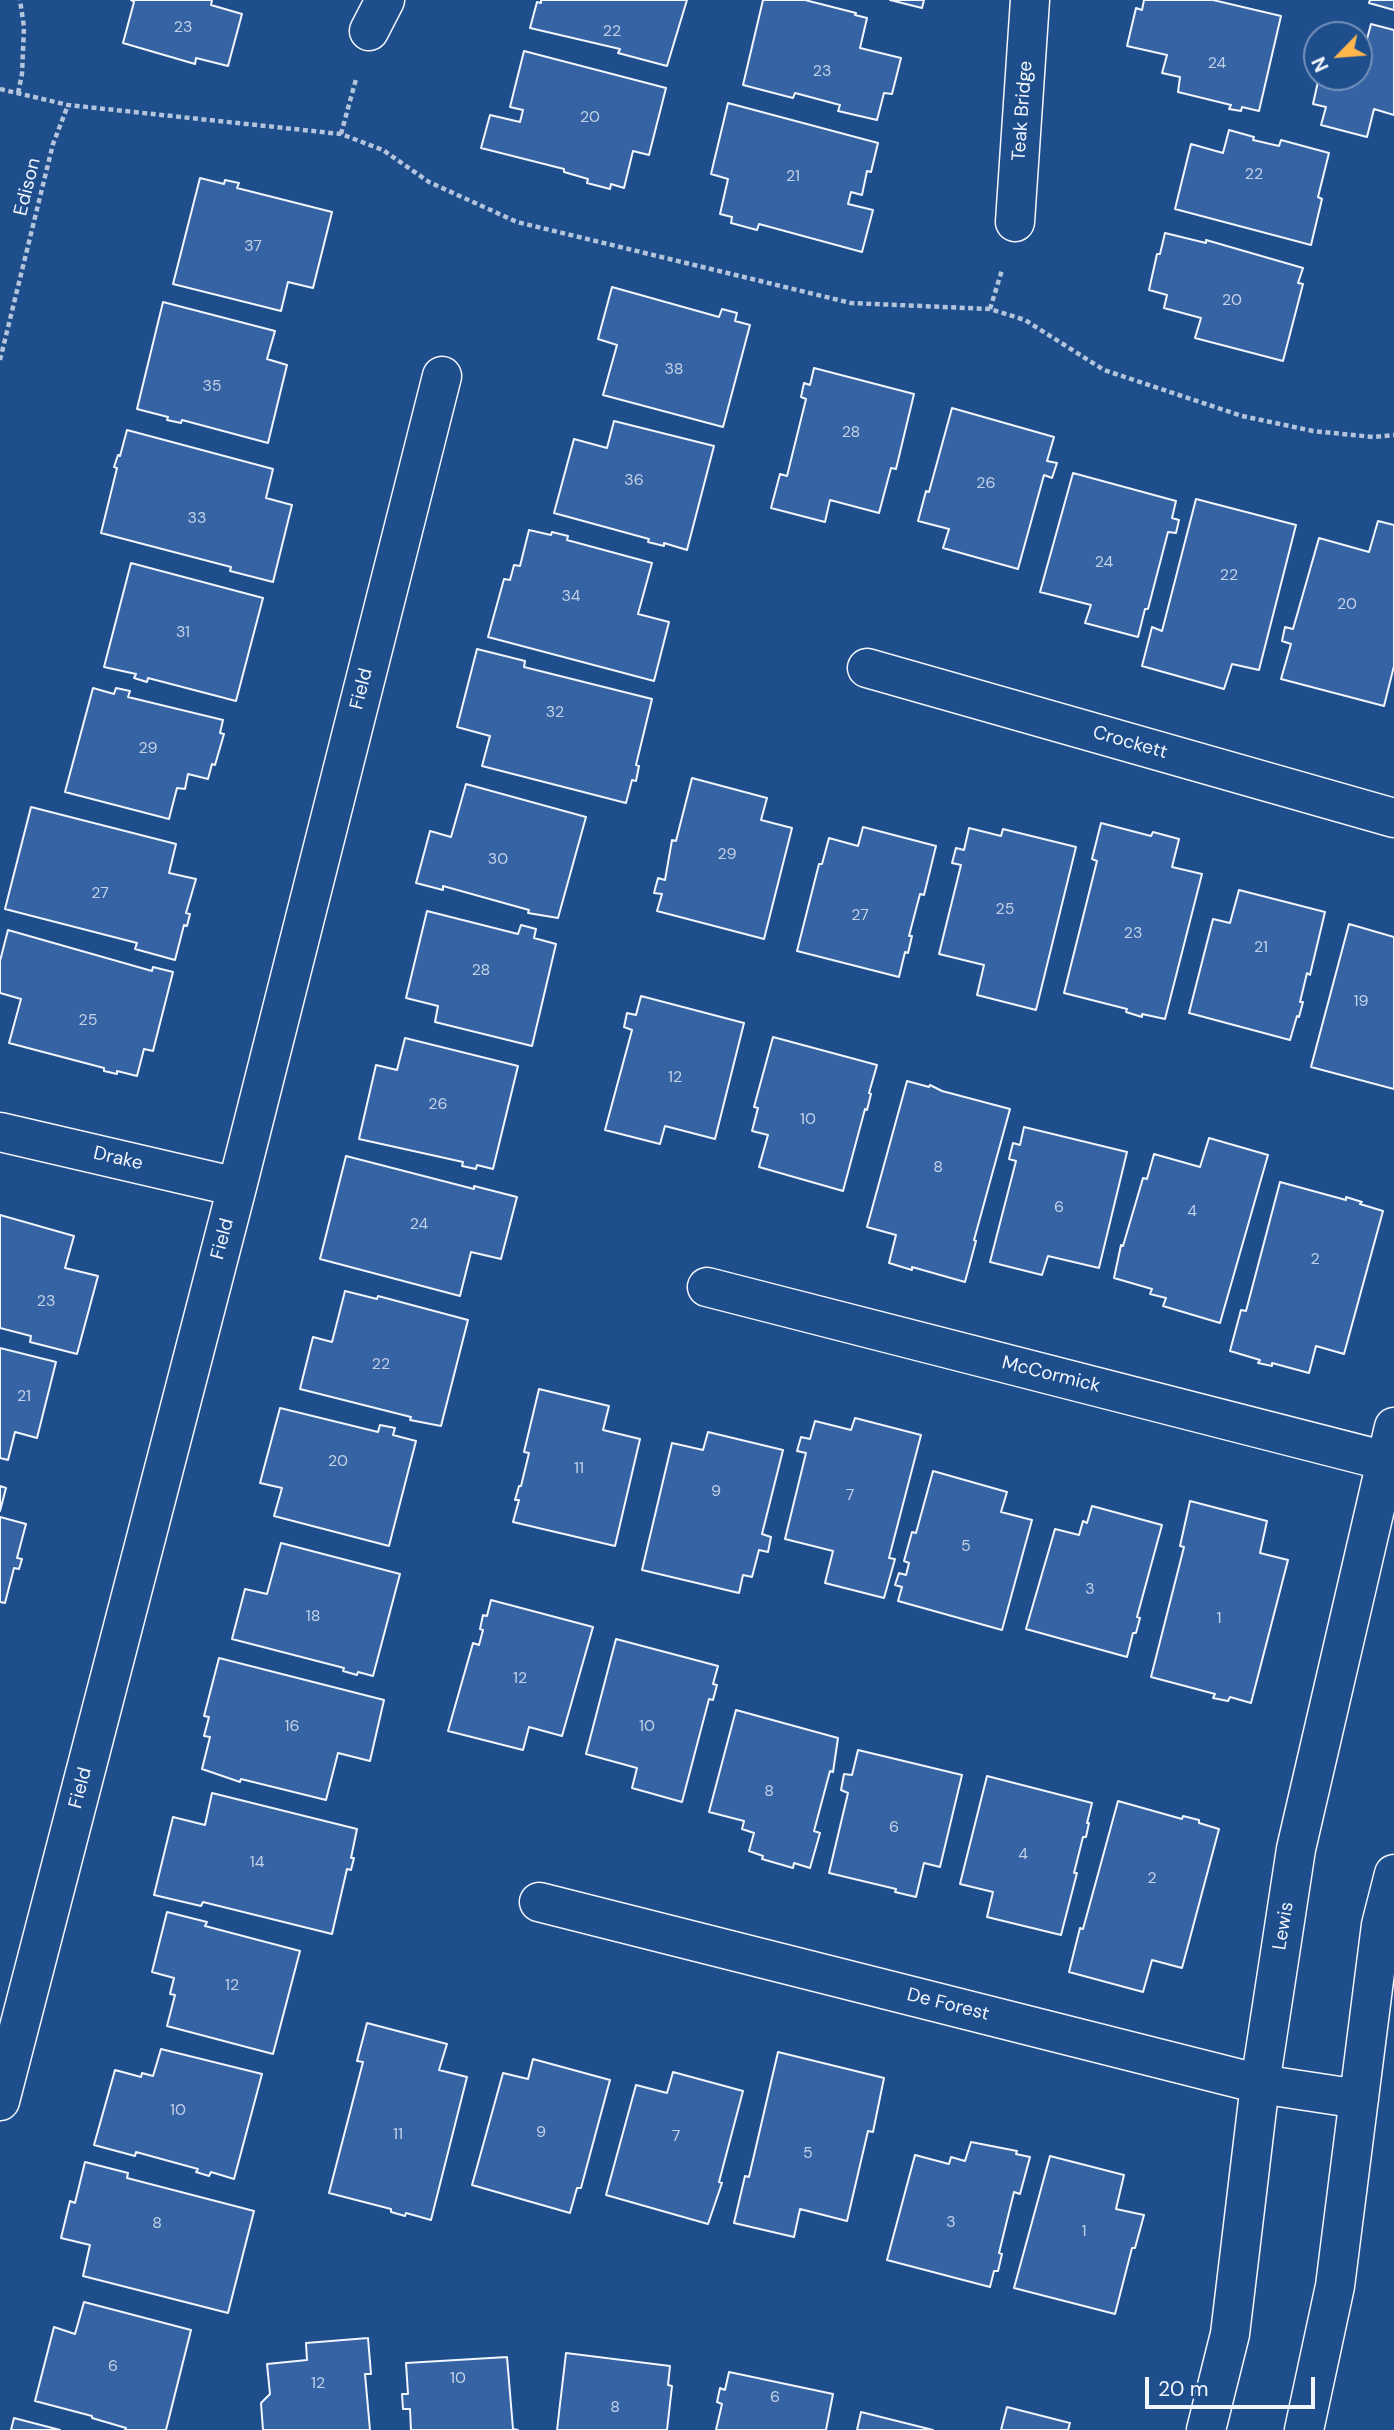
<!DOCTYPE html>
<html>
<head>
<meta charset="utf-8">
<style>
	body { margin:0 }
	#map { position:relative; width:1394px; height:2430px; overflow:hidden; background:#1f4e8c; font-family:"DM Sans",sans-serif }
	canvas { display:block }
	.north { position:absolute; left:1303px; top:21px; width:70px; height:70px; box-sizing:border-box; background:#1f4e8c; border:2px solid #7391ba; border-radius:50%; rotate:245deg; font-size:19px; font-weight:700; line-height:28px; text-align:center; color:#f2f6ff }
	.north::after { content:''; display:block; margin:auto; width:24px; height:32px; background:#ffb74d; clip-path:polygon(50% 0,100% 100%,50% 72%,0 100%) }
	.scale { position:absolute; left:1145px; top:2377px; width:170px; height:32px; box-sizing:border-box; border:4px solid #f2f6ff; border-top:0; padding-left:9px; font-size:21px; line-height:24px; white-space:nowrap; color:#f2f6ff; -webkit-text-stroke:5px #1f4e8c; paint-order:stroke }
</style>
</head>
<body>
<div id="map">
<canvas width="1394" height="2430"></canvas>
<div class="north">N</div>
<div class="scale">20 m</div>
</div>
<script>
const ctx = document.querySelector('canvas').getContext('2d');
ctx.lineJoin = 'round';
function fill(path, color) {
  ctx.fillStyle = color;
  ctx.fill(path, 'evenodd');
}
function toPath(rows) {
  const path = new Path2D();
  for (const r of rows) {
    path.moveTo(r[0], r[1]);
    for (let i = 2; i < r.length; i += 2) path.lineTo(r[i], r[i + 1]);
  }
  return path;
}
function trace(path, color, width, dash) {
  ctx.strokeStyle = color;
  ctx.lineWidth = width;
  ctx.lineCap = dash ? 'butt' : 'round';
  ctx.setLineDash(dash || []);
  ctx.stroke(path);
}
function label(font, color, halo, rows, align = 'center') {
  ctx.font = font + ' "DM Sans",sans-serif';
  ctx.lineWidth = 5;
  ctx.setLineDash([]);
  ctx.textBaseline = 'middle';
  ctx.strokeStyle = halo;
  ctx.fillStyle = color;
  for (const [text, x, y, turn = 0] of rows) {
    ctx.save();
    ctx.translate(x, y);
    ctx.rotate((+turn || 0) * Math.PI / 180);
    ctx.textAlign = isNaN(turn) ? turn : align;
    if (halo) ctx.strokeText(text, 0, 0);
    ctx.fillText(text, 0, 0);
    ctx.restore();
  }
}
const building = toPath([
	[131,0,212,0,211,5,242,14,228,66,196,58,195,64,123,43,134,2,131,0],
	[541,0,687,0,667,66,618,53,620,49,530,28,537,2,541,3,541,0],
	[763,0,805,0,856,13,855,15,867,18,860,48,901,58,892,94,884,93,877,120,838,111,840,105,795,93,793,98,743,85,763,0],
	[890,0,924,0,922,8,890,0],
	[1144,0,1213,0,1281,16,1259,111,1242,107,1241,111,1229,109,1231,105,1178,92,1180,77,1162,73,1167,55,1127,46,1136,8,1142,10,1144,0],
	[1370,0,1394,0,1394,10,1369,3,1370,0],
	[1371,24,1394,30,1394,115,1374,109,1367,137,1321,125,1326,107,1313,104,1319,77,1356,79,1359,77,1359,69,1371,24],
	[524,51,666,88,649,155,633,151,624,188,611,184,610,189,587,183,588,179,564,172,564,169,481,148,490,115,520,122,523,110,510,107,524,51],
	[728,103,878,143,871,172,867,171,862,195,851,192,848,204,873,210,862,252,759,224,757,230,731,223,732,217,720,214,728,179,711,174,728,103],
	[1229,130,1254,137,1253,140,1279,146,1281,140,1329,153,1318,197,1322,199,1311,245,1175,209,1191,144,1223,153,1229,130],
	[200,178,224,184,225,180,239,183,237,188,332,212,313,288,288,282,281,311,173,284,200,178],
	[1165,233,1206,243,1206,240,1303,268,1298,283,1303,284,1283,361,1195,338,1201,318,1164,308,1167,295,1149,290,1157,254,1160,254,1165,233],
	[612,287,719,317,722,309,737,313,735,321,750,325,723,427,603,395,617,345,598,339,612,287],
	[163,302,275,331,267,359,287,365,268,443,182,420,181,423,167,420,168,417,137,409,163,302],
	[814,368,914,394,896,469,891,468,879,513,830,500,825,522,771,508,780,474,787,476,806,399,801,397,804,383,810,385,814,368],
	[952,408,1054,437,1047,461,1057,463,1052,478,1044,475,1018,569,943,548,949,529,918,521,926,491,929,492,952,408],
	[614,421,714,446,687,550,664,543,664,546,648,542,649,539,554,513,574,439,607,448,614,421],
	[127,430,273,469,266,498,292,505,273,582,230,571,231,567,101,533,117,468,114,467,118,455,120,456,127,430],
	[1073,473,1176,501,1172,518,1179,520,1176,533,1168,532,1148,609,1145,609,1138,637,1085,623,1091,605,1040,592,1073,473],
	[1196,499,1296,525,1259,670,1232,664,1224,689,1142,666,1152,627,1162,631,1196,499],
	[1378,521,1394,525,1394,666,1384,706,1281,679,1291,644,1282,641,1285,627,1293,629,1319,538,1369,552,1378,521],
	[529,530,551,535,552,532,568,536,567,540,652,563,638,614,669,622,654,681,488,637,504,579,510,580,514,565,520,566,529,530],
	[131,563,263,598,236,701,148,678,147,682,134,678,136,674,104,667,131,563],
	[477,649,525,661,524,667,652,699,636,765,639,766,636,781,632,780,626,803,482,766,490,736,457,727,477,649],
	[93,688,114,694,116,688,130,691,128,697,223,720,220,733,224,734,215,765,212,764,208,779,188,774,185,789,177,788,169,819,65,792,93,688],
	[692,778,767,798,761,820,792,828,764,939,657,911,662,894,654,893,658,878,665,880,672,840,676,841,692,778],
	[466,784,586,817,558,918,528,913,529,910,443,886,443,890,416,883,430,831,451,837,466,784],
	[31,807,176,844,169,873,196,879,186,913,190,914,187,926,184,925,175,960,135,949,137,943,5,909,31,807],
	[1101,823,1151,836,1153,832,1179,839,1172,867,1202,874,1165,1019,1142,1014,1142,1017,1126,1012,1127,1009,1064,993,1097,861,1092,859,1101,823],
	[863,827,936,846,924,895,920,894,909,936,912,936,908,953,905,952,899,977,797,951,819,864,822,864,829,838,858,846,863,827],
	[969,828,1001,836,1003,829,1076,847,1036,1010,977,995,984,965,939,954,961,865,952,863,956,848,964,850,969,828],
	[1239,890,1325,912,1310,975,1307,973,1300,1002,1303,1002,1299,1017,1297,1016,1290,1040,1189,1013,1213,919,1230,923,1239,890],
	[427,911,518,934,521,925,536,929,534,938,556,944,532,1046,435,1022,438,1006,406,998,427,911],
	[1349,924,1394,937,1394,1089,1311,1067,1349,924],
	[8,930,152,971,153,967,173,972,153,1051,144,1049,137,1076,117,1071,117,1074,104,1071,104,1068,9,1043,21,999,0,993,0,961,8,930],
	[641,996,744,1023,715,1139,665,1126,660,1144,605,1130,632,1030,624,1027,627,1013,636,1015,641,996],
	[773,1037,877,1065,869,1093,871,1094,867,1110,865,1109,843,1191,759,1167,768,1135,752,1131,758,1108,754,1107,773,1037],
	[405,1038,518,1066,493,1169,477,1165,476,1169,462,1166,463,1162,359,1139,376,1065,397,1070,405,1038],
	[907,1081,929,1087,930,1085,942,1091,1010,1109,974,1240,976,1241,965,1282,912,1267,912,1270,889,1263,896,1235,867,1227,907,1081],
	[1024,1127,1127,1152,1099,1268,1048,1256,1042,1275,990,1262,1016,1161,1009,1159,1013,1143,1020,1145,1024,1127],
	[1209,1138,1268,1155,1220,1323,1163,1306,1166,1298,1150,1294,1152,1289,1114,1278,1121,1245,1123,1246,1143,1178,1147,1179,1154,1154,1200,1167,1209,1138],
	[346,1156,474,1189,474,1186,517,1197,501,1259,471,1252,460,1296,320,1259,346,1156],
	[1280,1182,1346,1200,1346,1197,1362,1202,1360,1204,1383,1211,1344,1354,1316,1346,1309,1373,1272,1363,1272,1366,1258,1363,1260,1360,1230,1351,1241,1310,1246,1311,1280,1182],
	[0,1215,74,1236,65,1268,98,1276,77,1354,30,1342,31,1336,0,1328,0,1215],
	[345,1291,377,1299,378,1296,468,1320,441,1426,410,1420,411,1417,300,1389,313,1337,332,1342,345,1291],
	[0,1348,56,1362,37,1438,15,1432,8,1460,0,1458,0,1348],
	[539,1389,609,1406,603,1430,640,1439,615,1546,513,1522,519,1500,515,1500,519,1486,521,1486,529,1453,524,1452,539,1389],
	[280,1408,378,1432,380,1425,395,1428,393,1435,416,1441,389,1546,274,1516,282,1488,260,1483,280,1408],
	[855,1418,921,1435,889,1558,895,1559,884,1598,825,1583,833,1551,785,1539,806,1453,797,1451,801,1437,810,1439,815,1421,851,1430,855,1418],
	[708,1432,783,1450,762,1534,771,1537,768,1552,759,1550,752,1577,743,1575,739,1593,642,1570,672,1443,703,1450,708,1432],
	[933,1471,1007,1492,1001,1512,1032,1520,1002,1630,898,1601,902,1587,895,1585,899,1573,906,1575,909,1563,904,1561,912,1532,916,1533,933,1471],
	[0,1486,6,1488,0,1511,0,1486],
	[1190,1501,1267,1521,1260,1553,1288,1560,1251,1703,1230,1697,1228,1701,1213,1698,1215,1694,1151,1677,1184,1547,1180,1546,1190,1501],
	[1092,1506,1162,1525,1137,1617,1140,1618,1136,1633,1133,1633,1127,1657,1026,1629,1055,1529,1079,1535,1083,1521,1087,1523,1092,1506],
	[0,1517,26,1524,17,1558,22,1559,19,1569,14,1568,5,1603,0,1602,0,1517],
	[281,1543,400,1574,373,1676,358,1672,357,1675,343,1671,344,1668,232,1639,245,1589,267,1594,281,1543],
	[491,1600,593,1627,562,1736,529,1727,523,1750,448,1731,473,1643,479,1645,483,1630,480,1629,483,1615,487,1616,491,1600],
	[616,1639,718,1666,713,1684,717,1685,713,1700,709,1699,682,1802,632,1788,637,1768,586,1754,616,1639],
	[219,1658,384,1700,370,1761,338,1753,326,1800,241,1779,240,1782,202,1769,210,1737,204,1736,209,1717,204,1716,219,1658],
	[736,1710,838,1738,833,1772,830,1771,814,1831,820,1833,810,1868,794,1863,793,1868,762,1859,763,1856,749,1851,754,1833,742,1829,744,1821,709,1812,736,1710],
	[858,1750,962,1775,940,1867,924,1863,916,1897,895,1892,896,1889,829,1873,848,1793,841,1790,844,1774,852,1775,858,1750],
	[987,1776,1092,1803,1087,1823,1089,1823,1086,1837,1083,1837,1074,1873,1077,1873,1061,1935,987,1917,993,1892,960,1884,987,1776],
	[212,1793,357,1829,351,1858,354,1858,351,1870,347,1869,332,1934,203,1902,201,1906,154,1895,173,1817,205,1825,212,1793],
	[1118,1801,1182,1819,1183,1816,1199,1820,1199,1823,1219,1829,1182,1968,1152,1960,1143,1992,1069,1972,1080,1928,1083,1929,1118,1801],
	[167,1912,207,1922,205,1926,300,1951,273,2054,167,2026,175,1995,170,1994,174,1978,152,1972,167,1912],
	[367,2023,447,2044,439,2070,467,2077,431,2220,406,2213,405,2216,391,2212,391,2209,329,2193,363,2062,357,2061,367,2023],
	[161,2049,262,2074,234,2179,211,2172,209,2176,196,2172,198,2169,136,2152,135,2156,94,2145,115,2070,141,2077,142,2073,153,2076,161,2049],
	[778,2052,884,2078,873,2132,868,2131,847,2221,800,2209,794,2237,734,2223,745,2176,749,2177,778,2052],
	[533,2059,610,2080,581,2188,577,2188,570,2213,472,2185,503,2073,528,2079,533,2059],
	[673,2072,743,2091,719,2182,722,2183,708,2224,606,2195,636,2085,667,2093,673,2072],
	[971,2142,1017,2151,1016,2154,1030,2157,1020,2194,1014,2192,999,2253,1002,2254,998,2271,994,2271,990,2287,887,2260,915,2155,949,2164,951,2157,965,2161,971,2142],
	[1050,2156,1124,2175,1116,2209,1144,2215,1135,2248,1132,2248,1115,2314,1014,2288,1050,2156],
	[85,2162,128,2173,127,2178,254,2211,228,2313,83,2276,90,2245,61,2238,70,2201,75,2203,85,2162],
	[84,2302,191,2330,166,2430,125,2430,126,2428,92,2418,92,2416,35,2401,54,2327,75,2334,84,2302],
	[368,2338,371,2374,365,2374,370,2430,263,2430,261,2403,270,2394,267,2364,307,2360,306,2343,368,2338],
	[566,2353,670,2366,668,2385,672,2386,667,2430,557,2430,566,2353],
	[507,2357,513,2429,518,2430,411,2430,410,2409,403,2409,402,2394,408,2394,406,2363,507,2357],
	[729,2372,833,2394,826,2430,716,2430,722,2404,717,2402,720,2388,725,2390,729,2372],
	[1007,2407,1070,2423,1068,2430,1001,2430,1007,2407],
	[861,2412,933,2430,857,2430,861,2412],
	[14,2418,60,2430,11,2430,14,2418]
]);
const path = toPath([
	[0,89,68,105,341,134,383,150,429,182,517,222,851,303,990,309,1025,320,1104,370,1242,416,1313,431,1373,437,1394,435],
	[18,93,22,74,24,27,20,0],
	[341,134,356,79],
	[990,309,1002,270],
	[0,360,53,144,68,105]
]);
const minor = toPath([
	[369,31,385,0],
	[1015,222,1030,0],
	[867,668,1394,818],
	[0,1132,237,1187],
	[707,1287,1394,1463],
	[539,1902,1260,2084,1359,2099],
	[0,2101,237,1187,442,376],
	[1206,2430,1230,2334,1260,2084,1296,1849,1394,1427],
	[1304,2430,1335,2286,1381,1925,1394,1874]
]);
const numberNames = [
	["23",183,28],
	["22",612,32],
	["24",1217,64],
	["23",822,72],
	["20",590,118],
	["22",1254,175],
	["21",793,177],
	["37",253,247],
	["20",1232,301],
	["38",674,370],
	["35",212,387],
	["28",851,433],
	["36",634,481],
	["26",986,484],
	["33",197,519],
	["24",1104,563],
	["22",1229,576],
	["34",571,597],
	["20",1347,605],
	["31",183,633],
	["32",555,713],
	["29",148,749],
	["29",727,855],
	["30",498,860],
	["27",100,894],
	["25",1005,910],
	["27",860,916],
	["23",1133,934],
	["21",1261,948],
	["28",481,971],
	["19",1361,1002],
	["25",88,1021],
	["12",675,1078],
	["26",438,1105],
	["10",808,1120],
	["8",938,1168],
	["6",1059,1208],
	["4",1192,1212],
	["24",419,1225],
	["2",1315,1260],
	["23",46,1302],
	["22",381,1365],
	["21",24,1397],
	["20",338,1462],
	["11",579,1469],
	["9",716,1492],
	["7",850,1496],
	["5",966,1547],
	["3",1090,1590],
	["18",313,1617],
	["1",1219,1619],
	["12",520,1679],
	["16",292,1727],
	["10",647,1727],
	["8",769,1792],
	["6",894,1828],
	["4",1023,1855],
	["14",257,1863],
	["2",1152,1879],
	["12",232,1986],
	["10",178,2111],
	["9",541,2133],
	["11",398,2135],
	["7",676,2137],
	["5",808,2154],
	["3",951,2223],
	["8",157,2224],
	["1",1084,2232],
	["6",113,2367],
	["10",458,2379],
	["12",318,2384],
	["6",775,2398],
	["8",615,2408]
];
const streetNames = [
	["Teak Bridge",1023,111,-86],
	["Edison",28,187,-76],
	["Field",362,689,-76],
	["Crockett",1130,743,16],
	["Drake",118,1159,13],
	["Field",223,1239,-75],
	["McCormick",1051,1375,14],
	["Field",81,1788,-75],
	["Lewis",1284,1926,-81],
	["De Forest",948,2005,14]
];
fill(building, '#3563a3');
trace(building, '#f2f6ff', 2);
trace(minor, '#f2f6ff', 41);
trace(path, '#b3c4dc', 4.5, [5, 3.5]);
trace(minor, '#1f4e8c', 38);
label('16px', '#c3d1e8', null, numberNames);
label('19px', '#f2f6ff', '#1f4e8c', streetNames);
</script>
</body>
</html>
